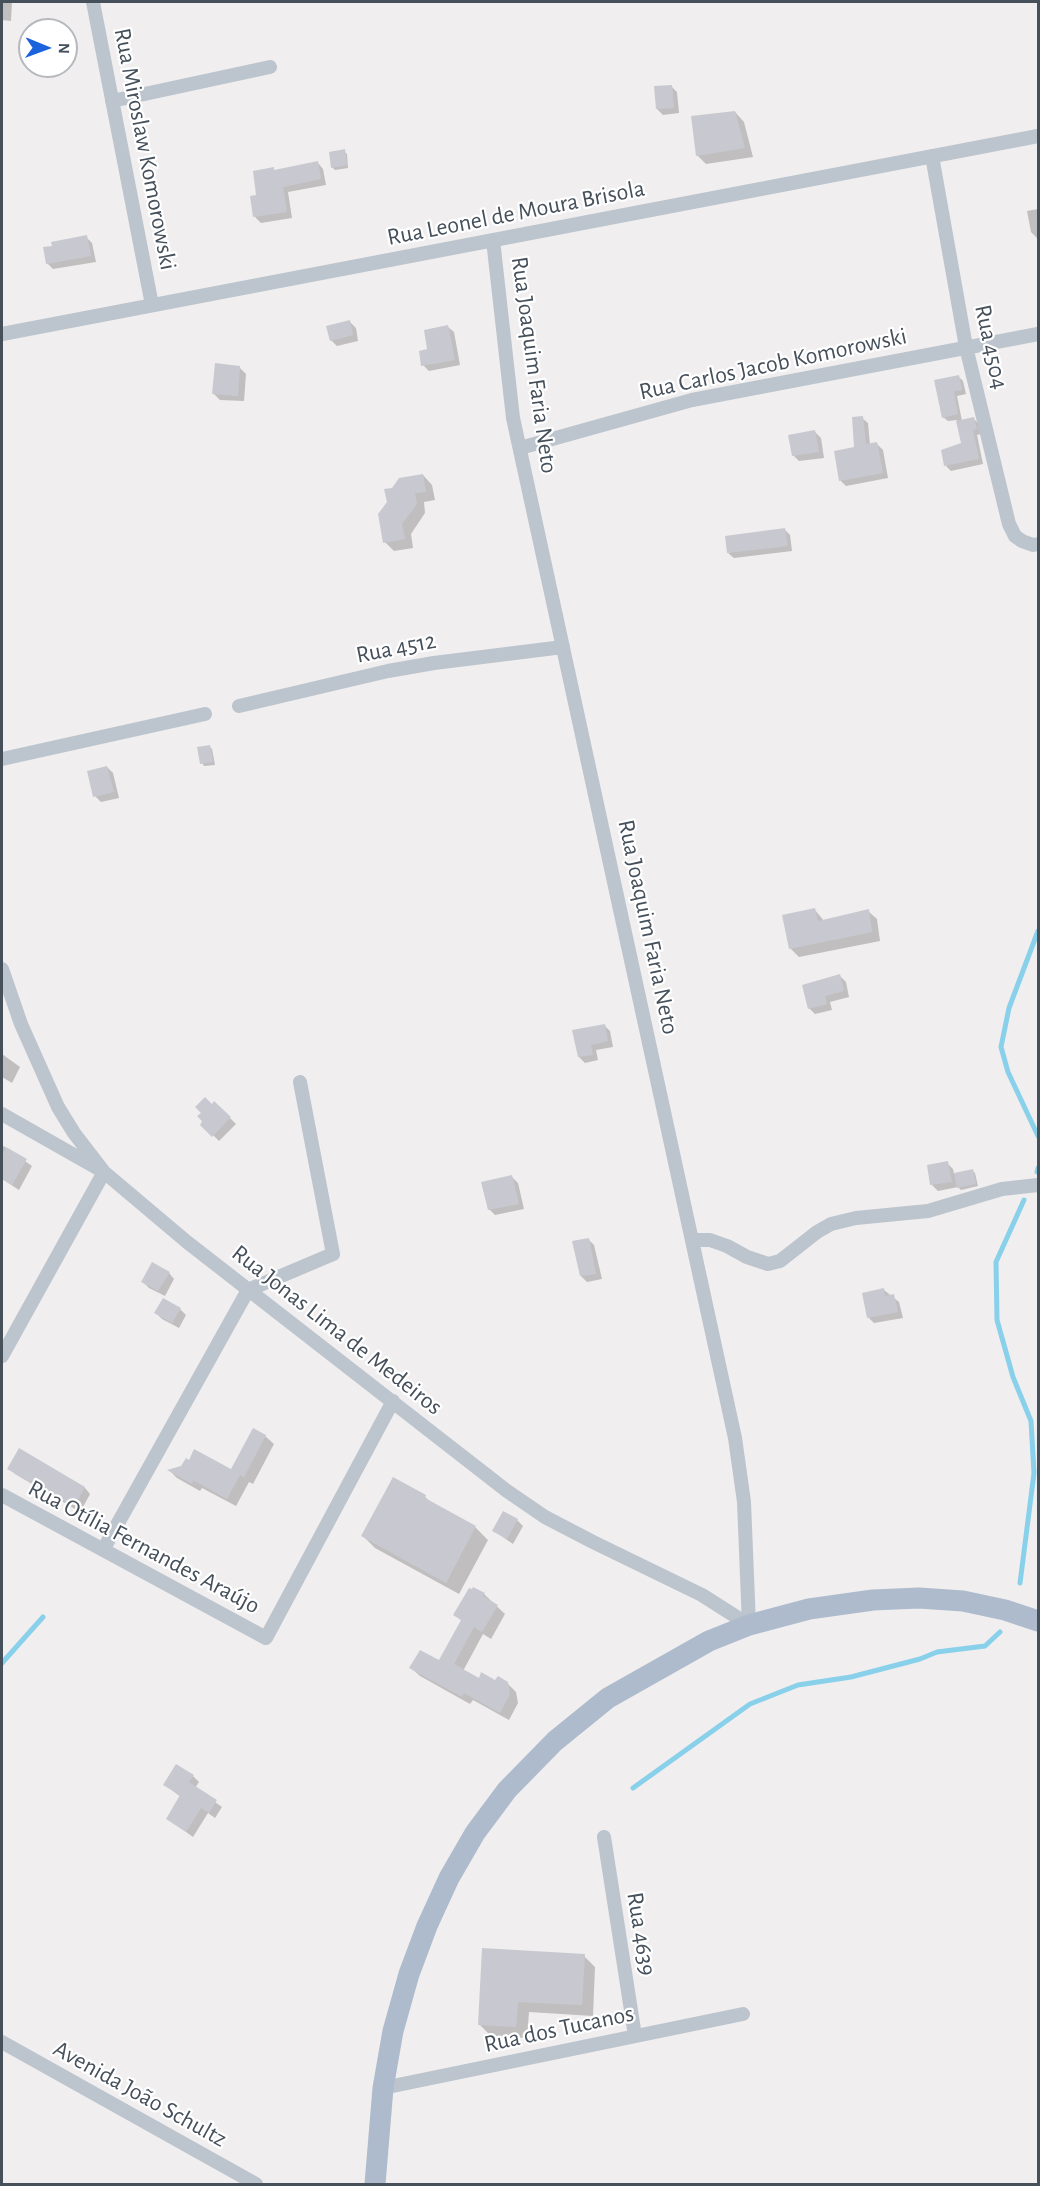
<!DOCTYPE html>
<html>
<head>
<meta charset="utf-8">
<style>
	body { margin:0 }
	#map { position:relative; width:1040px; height:2186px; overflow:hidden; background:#f0eeee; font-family:"Alegreya Sans",sans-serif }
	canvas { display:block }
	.frame { position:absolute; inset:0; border:3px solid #46505b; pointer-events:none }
	.north { position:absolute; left:18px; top:18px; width:60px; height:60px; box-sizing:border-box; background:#fff; border:2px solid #b5b9bd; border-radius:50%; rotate:91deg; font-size:16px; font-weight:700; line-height:24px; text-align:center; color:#46505b }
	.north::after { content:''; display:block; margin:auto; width:21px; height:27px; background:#1b62dd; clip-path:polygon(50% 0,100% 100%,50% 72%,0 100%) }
</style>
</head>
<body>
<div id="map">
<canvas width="1040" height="2186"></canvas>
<div class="frame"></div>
<div class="north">N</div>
</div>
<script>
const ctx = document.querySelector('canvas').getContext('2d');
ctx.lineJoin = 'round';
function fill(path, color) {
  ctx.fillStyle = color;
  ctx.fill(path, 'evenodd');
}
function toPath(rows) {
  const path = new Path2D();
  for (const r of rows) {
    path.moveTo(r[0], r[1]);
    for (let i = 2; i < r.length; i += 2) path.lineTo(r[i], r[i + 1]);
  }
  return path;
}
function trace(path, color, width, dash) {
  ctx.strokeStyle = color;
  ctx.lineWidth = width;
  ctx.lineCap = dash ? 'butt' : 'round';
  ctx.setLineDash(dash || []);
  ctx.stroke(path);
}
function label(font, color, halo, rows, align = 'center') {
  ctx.font = font + ' "Alegreya Sans",sans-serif';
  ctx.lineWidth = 4.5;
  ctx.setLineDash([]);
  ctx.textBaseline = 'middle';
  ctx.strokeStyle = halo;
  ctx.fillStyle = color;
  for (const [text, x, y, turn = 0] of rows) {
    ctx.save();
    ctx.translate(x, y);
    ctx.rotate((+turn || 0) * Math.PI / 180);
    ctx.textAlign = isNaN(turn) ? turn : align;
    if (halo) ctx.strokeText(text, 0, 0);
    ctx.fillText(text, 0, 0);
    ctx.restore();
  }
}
const shadow = toPath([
	[2,2,12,2,11,21,2,20],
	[671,86,677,92,679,113,663,115,657,109],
	[735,112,744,122,753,157,706,164,697,155],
	[344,151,347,154,348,168,335,170,332,167],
	[318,163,323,169,326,185,288,192,292,218,261,223,255,217,273,169,275,171],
	[1038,209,1038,238,1037,238,1031,232,1027,211],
	[86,237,92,243,96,262,53,269,47,263],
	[350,322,356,328,358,341,337,346,331,340],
	[448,327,454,332,460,365,429,371,423,365,429,350],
	[240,368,246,374,244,401,220,400,214,394],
	[959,377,963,381,966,394,957,396,962,421,973,418,978,423,981,434,977,435,983,464,951,471,946,466,963,444,957,420,948,421,943,417],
	[862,418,868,423,870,445,877,444,883,450,888,478,846,486,840,480,855,448],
	[815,432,821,438,824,458,799,461,793,455],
	[423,475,432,485,435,500,424,502,425,513,411,534,413,548,394,551,385,542],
	[785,530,790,535,792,551,734,558,728,553],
	[210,747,212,749,215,765,204,766,202,763],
	[107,767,113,773,119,798,101,802,95,796],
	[815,910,824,921,868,911,877,919,880,941,799,957,790,948],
	[840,976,846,982,849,997,830,1002,832,1010,815,1014,809,1008],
	[604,1025,610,1031,613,1047,596,1050,598,1060,585,1063,579,1057],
	[2,1054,20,1067,12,1083,2,1077],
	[215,1103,236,1124,219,1141,202,1124],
	[2,1145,32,1166,19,1190,2,1179],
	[947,1163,953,1169,954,1174,973,1171,975,1173,978,1186,961,1190,958,1187,938,1191,932,1185],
	[512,1177,518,1183,524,1209,495,1215,489,1209],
	[588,1239,594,1245,602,1279,587,1282,581,1276],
	[169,1273,174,1279,165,1296,149,1288,143,1282],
	[884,1290,899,1302,903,1318,874,1323,868,1317],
	[180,1309,186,1315,179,1328,162,1319,156,1313],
	[265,1436,274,1444,253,1484,249,1482,236,1506,202,1488,200,1491,177,1478,170,1471,182,1467,231,1471],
	[20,1450,85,1488,90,1494,82,1509,76,1506,75,1509,15,1474,9,1468],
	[425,1497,434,1505,475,1527,488,1540,459,1594,375,1548,363,1536],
	[517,1520,523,1526,513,1544,494,1531],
	[484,1594,505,1614,491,1639,483,1634,463,1671,479,1680,507,1683,516,1692,518,1703,509,1720,473,1700,470,1704,420,1676,411,1668,440,1662,462,1621,455,1615],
	[193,1776,199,1782,195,1788,222,1807,215,1818,208,1813,193,1837,168,1819,181,1797,165,1785],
	[584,1956,595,1967,593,2016,529,2012,527,2038,491,2036,480,2025]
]);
const stream = toPath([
	[1038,931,1009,1008,1001,1047,1008,1072,1038,1136],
	[1037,1172,1038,1168],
	[1020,1583,1034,1473,1031,1421,1013,1377,997,1320,996,1262,1024,1200],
	[2,1663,43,1617],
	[633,1788,750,1704,798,1685,851,1677,920,1659,937,1652,985,1646,1000,1632]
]);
const building = toPath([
	[672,85,674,108,656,109,654,86],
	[735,111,745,148,696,156,691,116],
	[345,149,347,165,331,168,329,152],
	[318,161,321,179,283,187,287,212,253,217,250,196,256,195,253,171,274,167,274,170],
	[87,235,91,256,46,264,43,247,52,246,51,242],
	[350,320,353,335,330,341,326,326],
	[448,325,455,360,421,366,419,351,427,349,424,330],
	[215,363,240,366,238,396,212,394],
	[959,375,962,390,954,391,958,414,942,418,934,380],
	[863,416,866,444,877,442,883,473,839,481,834,451,854,447,852,417],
	[974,417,977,429,973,430,979,459,944,466,941,450,961,443,956,421],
	[815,430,819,452,792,456,788,435],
	[423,474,426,492,415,493,417,504,402,524,405,539,383,543,378,514,387,502,384,489,392,488,399,478],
	[785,528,788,546,727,553,725,536],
	[210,745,213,762,200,764,197,747],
	[107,766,114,792,93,797,87,771],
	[815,908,818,921,869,909,872,932,789,949,782,915],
	[840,974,844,991,825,996,827,1004,808,1009,802,985],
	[605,1024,608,1041,591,1045,593,1055,578,1057,572,1030],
	[205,1097,212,1104,214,1101,231,1117,212,1137,200,1125,202,1121,197,1116,201,1113,195,1107],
	[6,1147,27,1159,12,1185,2,1179,2,1155],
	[948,1161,952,1182,930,1185,927,1165],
	[973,1169,976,1184,957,1188,954,1173],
	[512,1175,519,1204,488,1210,481,1182],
	[589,1238,596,1274,580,1276,572,1241],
	[152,1262,170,1272,158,1291,141,1282],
	[884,1288,885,1296,894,1294,898,1312,867,1318,862,1293],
	[163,1298,181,1308,172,1323,154,1313],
	[253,1428,266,1435,244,1477,240,1475,227,1499,193,1480,192,1484,167,1470,181,1466,186,1458,189,1460,194,1449,231,1469],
	[19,1448,85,1487,75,1505,70,1502,69,1504,7,1469],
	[393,1477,426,1495,425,1498,476,1526,446,1583,361,1536],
	[503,1511,518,1519,507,1539,492,1531],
	[473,1587,485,1593,483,1596,498,1605,482,1632,474,1627,454,1664,479,1678,481,1672,495,1680,498,1676,508,1682,510,1694,500,1713,464,1693,462,1697,409,1668,420,1650,439,1660,461,1620,453,1615,469,1588,472,1589],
	[176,1764,194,1775,189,1782,217,1800,209,1813,201,1808,186,1832,166,1819,180,1795,163,1785],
	[482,1948,585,1954,582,2005,518,2002,516,2027,478,2025]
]);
const minor = toPath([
	[93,2,152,305],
	[112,101,270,67],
	[932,156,966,347,1009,524,1015,536,1022,541,1033,545,1038,544],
	[493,240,513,418,735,1438,744,1502,749,1625],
	[2,334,1038,136],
	[520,448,692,400,1038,334],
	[239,706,388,671,434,663,563,647],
	[2,759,205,714],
	[2,969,21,1024,58,1107,74,1133,104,1172,187,1242,507,1491,545,1517,593,1542,702,1595,749,1625],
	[2,1114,104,1172,2,1356],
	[694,1240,710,1240,727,1246,747,1257,768,1264,780,1261,817,1232,831,1224,856,1218,928,1211,1002,1189,1038,1185],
	[2,1495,266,1638,393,1401],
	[103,1550,248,1290,333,1254,300,1082],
	[604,1837,635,2036],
	[2,2042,256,2184],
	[383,2088,743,2014]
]);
const primary = toPath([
	[375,2184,383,2088,393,2031,409,1974,427,1926,449,1878,475,1833,507,1790,555,1741,608,1698,709,1641,749,1625,809,1609,873,1600,919,1598,963,1601,1005,1610,1038,1621]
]);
const streetNames = [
	["Rua Miroslaw Komorowski",145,149,79],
	["Rua Leonel de Moura Brisola",516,213,-11],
	["Rua 4504",991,347,78],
	["Rua Carlos Jacob Komorowski",773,364,-12],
	["Rua Joaquim Faria Neto",534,365,82],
	["Rua 4512",396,648,-11],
	["Rua Joaquim Faria Neto",648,927,78],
	["Rua Jonas Lima de Medeiros",337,1330,38],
	["Rua Otília Fernandes Araújo",144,1547,28],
	["Rua 4639",641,1934,81],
	["Rua dos Tucanos",559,2029,-12],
	["Avenida João Schultz",140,2094,29]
];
fill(shadow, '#0003');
trace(stream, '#89d0eb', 5);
fill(building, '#c8c9d0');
trace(minor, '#bcc4cd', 14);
trace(primary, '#adbbcd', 21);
label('24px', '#46505b', '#fff', streetNames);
</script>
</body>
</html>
